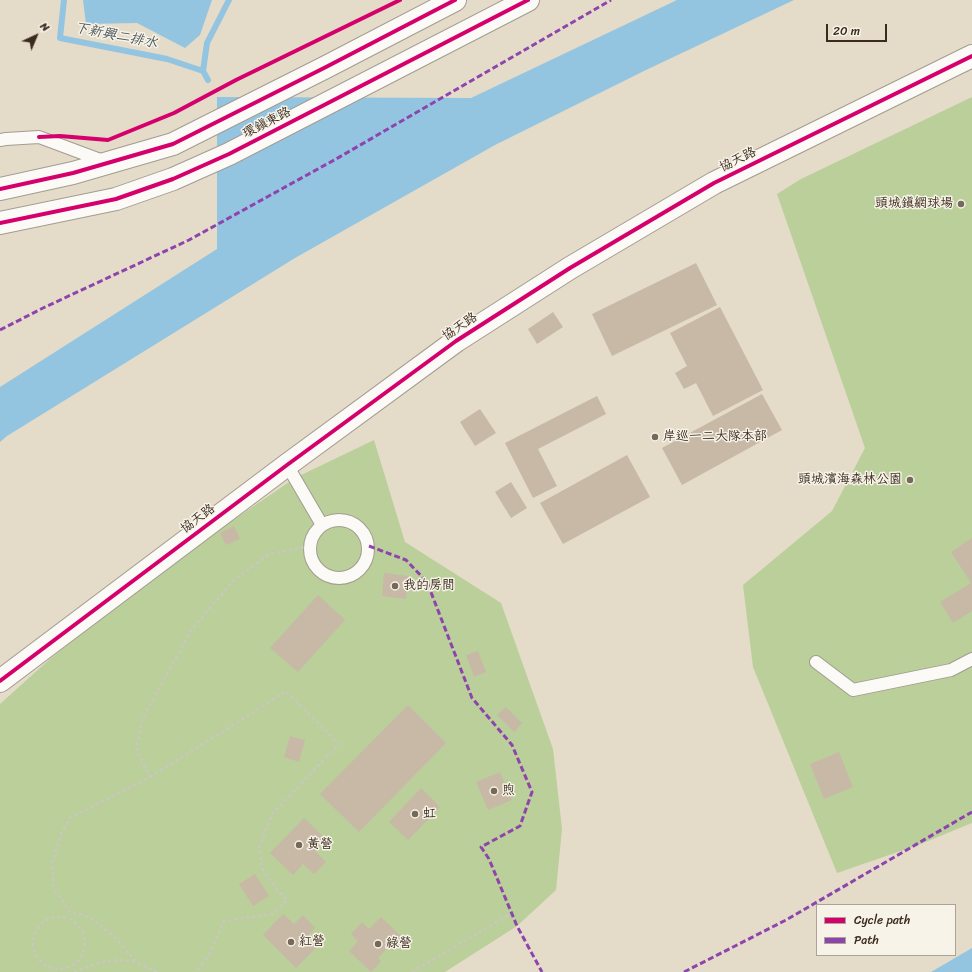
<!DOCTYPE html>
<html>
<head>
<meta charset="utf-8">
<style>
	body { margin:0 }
	#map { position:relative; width:972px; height:972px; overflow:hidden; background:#e4dbc9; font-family:Sriracha,sans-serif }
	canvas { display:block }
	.legend { position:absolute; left:816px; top:904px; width:140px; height:52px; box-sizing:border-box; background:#f7f3e8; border:1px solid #aca397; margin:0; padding:5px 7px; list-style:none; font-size:12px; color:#3b2a1e }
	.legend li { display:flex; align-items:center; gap:8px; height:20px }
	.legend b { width:20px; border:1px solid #aca397 }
	.north { position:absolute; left:16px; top:16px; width:40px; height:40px; -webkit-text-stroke:3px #f7f3e8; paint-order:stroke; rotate:44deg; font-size:11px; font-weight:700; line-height:16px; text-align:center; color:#3b2a1e }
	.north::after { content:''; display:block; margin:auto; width:14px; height:18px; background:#3b2a1e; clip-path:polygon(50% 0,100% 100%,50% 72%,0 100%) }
	.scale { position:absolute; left:826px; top:24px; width:61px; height:18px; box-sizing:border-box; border:2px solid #3b2a1e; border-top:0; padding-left:5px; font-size:12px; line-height:14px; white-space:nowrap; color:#3b2a1e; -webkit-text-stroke:3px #f7f3e8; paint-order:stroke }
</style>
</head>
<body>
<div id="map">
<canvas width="972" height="972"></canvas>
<ul class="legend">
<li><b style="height:5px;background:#d6006c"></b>Cycle path</li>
<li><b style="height:5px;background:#8e44ad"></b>Path</li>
</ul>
<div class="north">N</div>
<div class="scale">20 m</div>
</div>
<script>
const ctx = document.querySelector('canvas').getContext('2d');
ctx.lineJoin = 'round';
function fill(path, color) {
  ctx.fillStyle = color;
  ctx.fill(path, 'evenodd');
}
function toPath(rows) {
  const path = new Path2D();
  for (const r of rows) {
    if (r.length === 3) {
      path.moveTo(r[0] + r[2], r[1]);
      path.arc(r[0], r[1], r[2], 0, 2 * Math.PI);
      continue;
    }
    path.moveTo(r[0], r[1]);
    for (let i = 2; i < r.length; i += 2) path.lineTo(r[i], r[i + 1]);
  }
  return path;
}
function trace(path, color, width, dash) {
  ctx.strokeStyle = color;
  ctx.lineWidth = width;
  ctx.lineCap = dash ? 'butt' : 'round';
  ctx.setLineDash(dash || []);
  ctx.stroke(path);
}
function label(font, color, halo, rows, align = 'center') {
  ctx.font = font + ' Sriracha,"LXGW WenKai TC",sans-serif';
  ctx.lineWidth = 3;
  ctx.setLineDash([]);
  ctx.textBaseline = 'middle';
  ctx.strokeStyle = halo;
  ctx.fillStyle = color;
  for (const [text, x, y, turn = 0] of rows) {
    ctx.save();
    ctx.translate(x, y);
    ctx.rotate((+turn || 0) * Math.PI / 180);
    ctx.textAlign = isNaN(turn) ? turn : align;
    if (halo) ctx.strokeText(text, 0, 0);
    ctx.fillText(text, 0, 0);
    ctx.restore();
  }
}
const green = toPath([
	[972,97,972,823,918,845,837,873,753,667,743,585,832,511,865,448,777,194,801,179],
	[374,440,405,542,501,603,553,749,562,829,556,890,517,926,445,972,0,972,0,704,51,658,173,561,295,478]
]);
const water = toPath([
	[83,0,212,0,200,35,185,48,137,23,86,24],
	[677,0,794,0,646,70,495,145,295,258,7,436,0,442,0,387,217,249,217,97,471,98],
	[972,948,972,972,931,972]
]);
const stream = toPath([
	[64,0,60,38,167,59,203,71],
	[208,80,203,71,207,43,229,0]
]);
const building = toPath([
	[696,263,717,305,612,356,592,314],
	[720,307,763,390,713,416,696,383,684,389,675,373,687,366,670,333],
	[553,312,563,327,537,344,528,329],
	[762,394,782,430,682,485,662,448],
	[597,396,606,414,538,449,557,486,533,498,505,443],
	[480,409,496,433,475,446,460,422],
	[627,455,650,497,563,544,540,503],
	[511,482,527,508,511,518,495,492],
	[234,526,240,539,226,545,220,533],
	[972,538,972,611,953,623,940,602,971,583,951,552],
	[384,573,409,576,406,599,382,596],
	[318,595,345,620,298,672,270,648],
	[478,651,486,672,474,677,466,655],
	[408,705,446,743,359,832,320,794],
	[506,707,522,723,514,732,497,715],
	[290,736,305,740,299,762,284,757],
	[839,752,853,787,824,799,810,764],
	[500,772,512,800,488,810,476,782],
	[421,788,440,807,408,840,389,822],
	[304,818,326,839,315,851,326,862,314,874,303,864,293,875,270,853],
	[255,874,269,896,253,906,239,884],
	[283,914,294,924,303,915,315,928,307,937,317,947,296,968,263,935],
	[381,917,404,939,393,951,389,947,378,958,381,961,371,972,349,951,358,941,351,934,362,922,369,929]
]);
const path = toPath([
	[150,777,222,732,286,691,339,744,272,814,259,848,263,872,287,901,272,914,224,921,209,955,196,972],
	[59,943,26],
	[74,972,98,963,114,960,135,961],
	[157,972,136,962,113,935,89,917,69,911,54,889,52,863,62,832,70,818,150,777,136,749,142,719,192,629,234,580,269,554,310,546],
	[412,972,512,913]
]);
const lane = toPath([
	[0,140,6,139,39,137,106,162],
	[287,465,322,525],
	[339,549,29],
	[816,662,853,690,951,670,972,659]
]);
const street = toPath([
	[0,681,287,465,456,341,570,268,714,183,972,56]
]);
const secondary = toPath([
	[0,189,73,173,173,144,326,67,455,0],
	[0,223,116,199,173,179,229,154,528,0]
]);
const quiet = toPath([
	[0,330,43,308,189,240,336,159,611,0],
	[369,546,406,560,427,582,472,698,512,745,532,792,520,826,481,847,489,859,517,926,542,972],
	[684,972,786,920,972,812]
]);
const cycleway = toPath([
	[39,137,60,136,108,140,174,113,236,80,400,0],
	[0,189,73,173,173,144,326,67,455,0],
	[0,223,116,199,173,179,229,154,528,0],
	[0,681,287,465,456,341,570,268,714,183,972,56]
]);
const markers = [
	[961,204,4,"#76685a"],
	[655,437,4,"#76685a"],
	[910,480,4,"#76685a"],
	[395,586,4,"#76685a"],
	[494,791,4,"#76685a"],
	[415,814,4,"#76685a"],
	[299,845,4,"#76685a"],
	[291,942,4,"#76685a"],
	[378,944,4,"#76685a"]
];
const streetNames = [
	["環鎮東路",267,123,-27],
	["協天路",738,160,-26],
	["協天路",460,327,-34],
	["協天路",198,519,-37]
];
const poiNames = [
	["頭城鎮網球場",953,204,"right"],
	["岸巡一二大隊本部",663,437],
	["頭城濱海森林公園",902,480,"right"],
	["我的房間",403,586],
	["煦",502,791],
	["虹",423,814],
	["黃營",307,845],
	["紅營",299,942],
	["綠營",386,944]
];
const waterNames = [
	["下新興二排水",116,36,11]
];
fill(green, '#bacf9a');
fill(water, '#94c5e0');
trace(stream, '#94c5e0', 6);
fill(building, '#c8b9a6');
trace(lane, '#a39c90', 14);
trace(street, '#a39c90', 24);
trace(secondary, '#a39c90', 24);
trace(path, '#cac7c1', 2.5, [3, 3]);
trace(lane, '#fbfaf7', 12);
trace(street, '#fbfaf7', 22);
trace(secondary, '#fbfaf7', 22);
trace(quiet, '#8e44ad', 3, [6, 3]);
trace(cycleway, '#d6006c', 4);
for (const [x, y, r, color] of markers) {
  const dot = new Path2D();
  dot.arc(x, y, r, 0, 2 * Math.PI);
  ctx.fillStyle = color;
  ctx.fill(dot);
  trace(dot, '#f7f3e8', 1.5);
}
label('13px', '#3b2a1e', '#f7f3e8', streetNames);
label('13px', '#3b2a1e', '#f7f3e8', poiNames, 'left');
label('italic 14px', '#4b565b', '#f7f3e8', waterNames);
</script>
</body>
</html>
